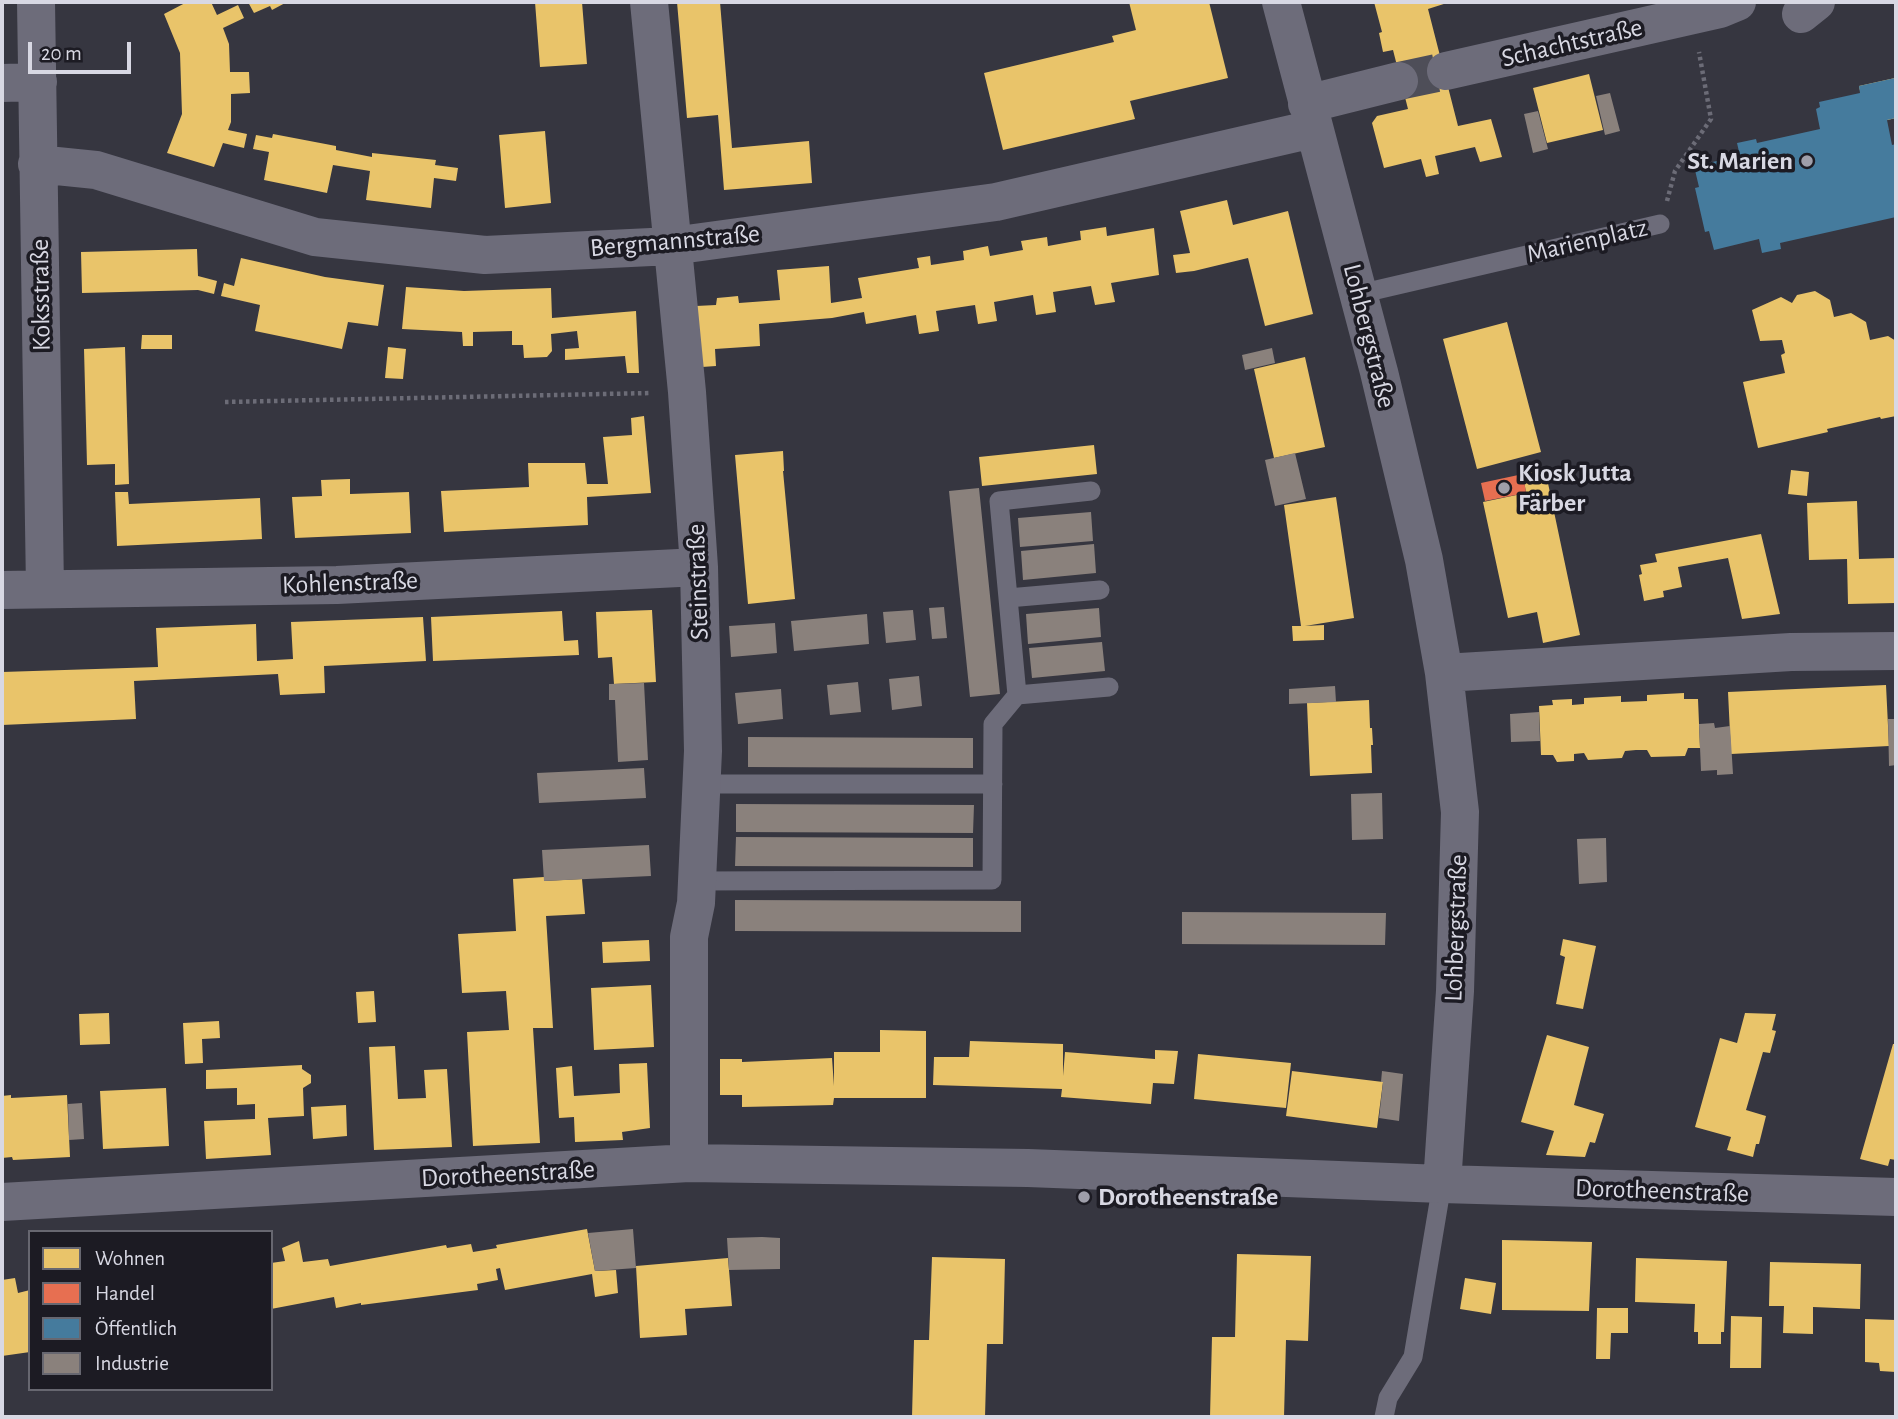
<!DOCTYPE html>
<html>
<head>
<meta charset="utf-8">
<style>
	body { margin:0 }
	#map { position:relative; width:1898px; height:1419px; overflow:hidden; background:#363640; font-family:"Alegreya Sans",sans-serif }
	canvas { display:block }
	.frame { position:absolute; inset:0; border:4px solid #d8d8e3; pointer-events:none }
	.legend { position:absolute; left:28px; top:1230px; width:245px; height:161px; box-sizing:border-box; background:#1c1b23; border:2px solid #676770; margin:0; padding:9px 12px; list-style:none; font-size:21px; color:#d8d8e3 }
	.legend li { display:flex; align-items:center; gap:14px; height:35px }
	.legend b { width:35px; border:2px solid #676770 }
	.scale { position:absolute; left:28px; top:42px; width:103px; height:32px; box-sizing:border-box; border:4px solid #d8d8e3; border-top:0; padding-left:9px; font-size:21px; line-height:24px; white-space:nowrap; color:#d8d8e3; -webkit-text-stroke:5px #1c1b23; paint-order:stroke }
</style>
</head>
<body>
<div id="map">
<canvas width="1898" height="1419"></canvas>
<div class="frame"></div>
<ul class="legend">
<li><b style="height:19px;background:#e9c46a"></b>Wohnen</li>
<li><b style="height:19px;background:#e76f51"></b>Handel</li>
<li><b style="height:19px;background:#457b9d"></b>Öffentlich</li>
<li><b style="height:19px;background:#8a817c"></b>Industrie</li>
</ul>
<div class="scale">20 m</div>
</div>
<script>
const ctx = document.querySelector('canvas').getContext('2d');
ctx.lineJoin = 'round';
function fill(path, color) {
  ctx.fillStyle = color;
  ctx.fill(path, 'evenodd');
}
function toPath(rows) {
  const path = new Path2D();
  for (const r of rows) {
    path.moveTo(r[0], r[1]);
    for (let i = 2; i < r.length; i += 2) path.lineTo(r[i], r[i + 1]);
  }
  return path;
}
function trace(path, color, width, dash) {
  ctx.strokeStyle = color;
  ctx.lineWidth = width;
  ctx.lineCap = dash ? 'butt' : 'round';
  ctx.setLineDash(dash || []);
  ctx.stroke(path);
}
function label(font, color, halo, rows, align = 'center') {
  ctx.font = font + ' "Alegreya Sans",sans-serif';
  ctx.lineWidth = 7;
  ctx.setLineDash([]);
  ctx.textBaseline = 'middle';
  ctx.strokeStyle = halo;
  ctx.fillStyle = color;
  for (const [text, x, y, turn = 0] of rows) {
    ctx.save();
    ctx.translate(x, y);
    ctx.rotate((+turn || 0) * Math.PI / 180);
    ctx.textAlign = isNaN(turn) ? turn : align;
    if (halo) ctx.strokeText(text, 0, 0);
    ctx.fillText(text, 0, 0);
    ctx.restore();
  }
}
const homes = toPath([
	[187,2,211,2,217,15,238,5,244,18,223,28,229,44,230,72,249,72,250,93,231,94,231,122,228,130,247,134,244,148,223,143,214,167,167,153,182,114,180,53,164,14],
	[248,2,287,2,272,10,270,6,254,13],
	[535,2,582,2,587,64,540,67],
	[677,2,720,2,732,148,809,141,812,183,724,190,718,115,687,118],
	[1129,2,1209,2,1228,78,1130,101,1135,119,1003,150,984,73,1114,42,1112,36,1136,30],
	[1374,2,1450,2,1428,9,1458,126,1491,119,1502,157,1480,162,1475,147,1435,156,1439,174,1426,177,1421,159,1384,168,1372,123,1377,116,1408,109,1393,50,1383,52,1379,33,1382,32],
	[1589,74,1603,130,1547,143,1533,88],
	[1895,78,1896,118,1867,125,1859,86],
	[545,131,551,203,505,208,499,135],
	[273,134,336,146,336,150,372,157,372,153,436,160,435,165,458,168,456,181,434,178,431,208,366,200,370,171,333,165,327,193,264,180,269,152,253,149,256,135,272,138],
	[1227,200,1233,225,1288,211,1313,314,1265,326,1248,258,1194,271,1176,273,1173,255,1190,253,1180,211],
	[1106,227,1107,236,1154,228,1159,275,1111,283,1115,302,1095,305,1091,286,1053,292,1056,312,1036,315,1033,295,994,302,997,321,978,324,975,305,955,308,936,311,939,331,919,334,916,315,866,324,864,312,832,318,759,324,760,346,715,349,716,366,702,367,696,306,716,305,717,298,728,297,738,296,739,303,780,300,777,270,829,266,831,303,862,298,858,278,919,268,917,258,930,256,931,265,964,260,963,251,988,246,990,256,1023,250,1021,241,1047,237,1048,246,1081,240,1080,231],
	[197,249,198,276,217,281,214,294,198,290,82,293,81,252],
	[241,258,325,277,384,285,378,326,348,322,342,349,255,331,260,305,221,296,224,283,234,286],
	[406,287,464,291,551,288,552,318,636,311,639,373,627,373,625,356,565,360,565,349,579,348,577,331,551,334,552,351,547,357,524,358,523,345,512,345,512,331,473,332,473,346,463,346,462,332,402,329],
	[1815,291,1830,300,1834,317,1851,313,1866,322,1870,340,1888,336,1896,341,1896,416,1881,419,1880,417,1827,429,1828,432,1758,448,1743,382,1785,373,1781,355,1785,353,1782,340,1760,341,1752,310,1781,297,1792,303,1797,295],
	[1507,322,1541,452,1477,469,1443,339],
	[142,335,172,335,172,349,141,349],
	[125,347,129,484,115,485,115,464,87,465,84,349],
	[388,347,406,349,403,379,385,378],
	[1305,357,1325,447,1274,458,1254,369],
	[644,416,651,493,587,497,588,525,444,532,441,491,529,487,528,463,585,463,587,484,608,484,603,437,632,435,631,418],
	[1094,445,1097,474,982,486,979,457],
	[783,451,784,471,783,471,795,599,748,604,735,455],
	[1545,469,1580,635,1543,643,1537,612,1508,618,1483,502,1526,493,1523,474],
	[1791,470,1809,472,1807,496,1788,494],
	[350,479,350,494,409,492,411,533,295,538,292,497,322,496,321,480],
	[115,492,128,492,129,504,260,498,262,539,117,546],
	[1336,497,1354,618,1305,626,1324,625,1324,640,1293,641,1292,626,1301,626,1284,505],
	[1857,501,1859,559,1896,558,1896,603,1848,604,1847,559,1809,560,1807,503],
	[1761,534,1780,614,1742,619,1728,558,1678,567,1682,587,1663,591,1664,597,1644,601,1639,575,1642,574,1640,565,1657,562,1655,554],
	[652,610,656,682,614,684,612,657,598,658,596,612],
	[562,611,564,641,578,640,579,655,433,661,431,617],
	[423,617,426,661,324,666,325,693,280,695,278,674,134,681,136,719,2,725,2,672,158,667,156,628,256,624,257,661,293,659,291,622],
	[1886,685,1889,746,1731,754,1728,692],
	[1684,693,1684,699,1698,699,1700,748,1688,748,1685,756,1651,757,1647,750,1636,750,1625,751,1622,758,1588,760,1584,753,1574,754,1574,761,1557,762,1553,755,1541,755,1539,706,1553,705,1552,700,1572,699,1572,705,1584,704,1584,698,1621,696,1621,702,1647,701,1647,695],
	[1369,700,1370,728,1372,728,1373,745,1371,745,1372,773,1310,776,1307,703],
	[544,877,544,881,582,879,585,914,546,916,553,1028,533,1028,540,1143,473,1146,467,1032,509,1030,506,991,462,993,458,934,516,931,513,879],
	[1563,939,1596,946,1583,1009,1556,1004,1565,957,1560,955],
	[649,940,650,961,603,963,602,942],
	[651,985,654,1047,594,1050,591,988],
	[374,991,376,1022,358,1023,356,992],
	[109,1013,110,1044,80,1045,79,1014],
	[1745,1013,1776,1014,1772,1030,1776,1031,1770,1053,1763,1052,1746,1110,1766,1116,1759,1144,1756,1144,1753,1157,1727,1150,1731,1137,1695,1127,1720,1038,1737,1043],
	[219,1021,220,1038,202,1039,203,1063,185,1064,183,1023],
	[880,1030,926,1031,926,1098,834,1098,833,1105,742,1107,742,1095,720,1095,720,1059,742,1059,742,1062,832,1058,834,1086,834,1052,880,1052],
	[1547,1035,1589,1047,1574,1105,1604,1114,1595,1143,1590,1142,1585,1157,1546,1155,1554,1131,1521,1122],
	[970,1041,1063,1044,1063,1076,1065,1052,1155,1059,1155,1050,1178,1051,1174,1084,1153,1083,1151,1104,1061,1097,1062,1089,933,1085,934,1057,969,1057],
	[1893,1044,1896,1044,1896,1160,1890,1159,1888,1166,1860,1159],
	[395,1046,398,1099,426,1098,424,1070,447,1069,452,1147,374,1150,369,1047],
	[1198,1054,1291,1063,1286,1108,1194,1099],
	[647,1063,650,1128,622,1132,623,1140,575,1142,574,1117,559,1118,556,1068,572,1066,574,1096,620,1093,619,1064],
	[302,1065,302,1069,311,1075,311,1083,303,1088,304,1116,268,1118,271,1155,206,1159,204,1121,255,1119,255,1104,237,1105,237,1088,206,1089,206,1070],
	[1292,1071,1383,1082,1377,1128,1286,1116],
	[166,1088,169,1146,103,1149,100,1091],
	[11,1095,11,1098,67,1095,70,1157,13,1160,12,1157,2,1158,2,1096],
	[346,1105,347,1136,313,1139,311,1107],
	[587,1229,595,1271,616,1270,618,1293,595,1297,592,1274,505,1290,500,1268,496,1269,498,1280,477,1284,478,1290,361,1305,361,1303,336,1308,334,1297,271,1309,271,1263,285,1261,282,1248,299,1241,303,1262,328,1259,330,1266,446,1245,447,1248,471,1244,473,1252,497,1248,496,1245],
	[1502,1240,1592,1242,1589,1311,1502,1310],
	[1237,1254,1311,1256,1308,1341,1286,1340,1284,1417,1210,1417,1212,1337,1235,1337],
	[932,1257,1005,1259,1003,1344,987,1344,985,1417,912,1417,914,1340,929,1340],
	[728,1258,732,1306,685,1309,687,1335,640,1338,636,1266],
	[1636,1258,1727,1261,1724,1332,1721,1332,1721,1344,1698,1344,1698,1332,1694,1332,1695,1304,1635,1302],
	[1770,1262,1861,1264,1860,1309,1813,1307,1813,1334,1783,1333,1784,1306,1769,1306],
	[15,1278,18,1293,30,1290,30,1352,2,1356,2,1280],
	[1465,1278,1496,1283,1491,1314,1460,1309],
	[1597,1308,1628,1308,1628,1333,1611,1333,1610,1359,1596,1359],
	[1731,1316,1762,1317,1761,1368,1730,1368],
	[1865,1319,1896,1320,1896,1372,1880,1371,1879,1363,1865,1362]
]);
const shops = toPath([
	[1523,474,1526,493,1485,501,1481,483]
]);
const public = toPath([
	[1895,78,1896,118,1887,120,1892,145,1896,144,1896,217,1780,243,1781,249,1762,253,1759,239,1714,250,1709,231,1705,232,1695,188,1699,187,1694,166,1740,156,1737,143,1756,139,1757,143,1820,129,1816,109,1820,107,1819,102,1860,93,1859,86]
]);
const industry = toPath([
	[1610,93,1620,131,1605,135,1596,96],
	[1538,111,1548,149,1533,153,1524,114],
	[1272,348,1275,363,1245,370,1242,355],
	[1295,453,1306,499,1275,506,1265,460],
	[979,488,1000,694,970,697,949,491],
	[1091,512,1093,541,1020,547,1018,518],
	[1094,544,1096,573,1023,580,1021,551],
	[944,607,947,638,932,639,929,608],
	[1099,608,1101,637,1028,644,1026,614],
	[913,610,916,640,886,643,883,612],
	[867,614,869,644,794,651,791,621],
	[775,623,777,653,731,657,729,626],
	[1102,642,1105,671,1032,678,1029,648],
	[919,676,922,706,892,710,889,679],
	[858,682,861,712,830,715,827,685],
	[644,683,648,760,618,762,615,700,609,700,609,684],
	[1335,686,1336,702,1289,704,1289,689],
	[781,689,783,719,738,724,735,693],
	[1539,712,1540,741,1511,742,1510,714],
	[1888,719,1896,719,1896,765,1889,766],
	[1714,723,1715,728,1730,726,1733,774,1717,775,1717,770,1701,771,1699,724],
	[748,737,973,738,973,768,748,767],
	[644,768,646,798,539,803,537,773],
	[1382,793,1383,839,1352,840,1351,794],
	[736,804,974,805,973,833,736,832],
	[736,837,973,838,973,867,735,866],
	[1606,838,1607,882,1579,884,1577,839],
	[649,845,651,876,544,881,542,850],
	[735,900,1021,901,1021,932,735,931],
	[1182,912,1386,913,1385,945,1182,944],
	[1382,1071,1403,1074,1399,1121,1379,1118,1383,1082,1381,1082],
	[82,1103,84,1139,69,1140,68,1104],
	[633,1229,636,1268,595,1271,588,1233],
	[762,1237,780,1238,780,1269,729,1270,727,1238]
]);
const minorTunnel = toPath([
	[1399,81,1446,71]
]);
const path = toPath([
	[1667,201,1675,171,1711,119,1699,52],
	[225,402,651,393]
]);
const service = toPath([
	[1359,294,1660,224],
	[1008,598,1100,590],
	[1017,695,1109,687],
	[702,784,993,784],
	[697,881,992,880,993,724,1017,695,999,501,1091,491],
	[1384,1417,1388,1398,1413,1357,1442,1184]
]);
const minor = toPath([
	[36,2,45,589],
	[649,2,687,392,699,567,703,751,696,903,689,937,689,1163],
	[1281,2,1379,372,1424,560,1444,673,1460,812,1455,991,1442,1184],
	[1801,14,1816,2],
	[1446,71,1720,9,1737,2],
	[2,83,38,82],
	[1307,104,1399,81],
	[37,164,96,170,315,237,485,255,672,246,996,202,1313,129],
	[2,590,337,585,699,567],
	[1444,673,1791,652,1896,651],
	[2,1202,689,1163,1028,1168,1442,1184,1896,1197]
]);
const markers = [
	[1807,161,7,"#9f9faa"],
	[1504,488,7,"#9f9faa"],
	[1084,1197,7,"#9f9faa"]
];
const streetNames = [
	["Schachtstraße",1572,43,-13],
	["Bergmannstraße",675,241,-5],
	["Marienplatz",1587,241,-13],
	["Koksstraße",41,295,-91],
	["Lohbergstraße",1369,336,76],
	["Steinstraße",698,582,-92],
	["Kohlenstraße",350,583,-2],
	["Lohbergstraße",1456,928,-88],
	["Dorotheenstraße",508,1174,-3],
	["Dorotheenstraße",1662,1191,2]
];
const poiNames = [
	["St. Marien",1793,161,"right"],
	["Kiosk Jutta",1518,473],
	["Färber",1518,503],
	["Dorotheenstraße",1098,1197]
];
fill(homes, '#e9c46a');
fill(shops, '#e76f51');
fill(public, '#457b9d');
fill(industry, '#8a817c');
trace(minorTunnel, '#4e4e58', 38, [38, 19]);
trace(path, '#6c6c77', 4.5, [3.5, 3.5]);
trace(service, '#6d6c7a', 19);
trace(minor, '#6d6c7a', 38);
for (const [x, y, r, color] of markers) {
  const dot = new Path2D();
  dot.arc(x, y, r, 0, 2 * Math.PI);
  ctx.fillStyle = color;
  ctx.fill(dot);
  trace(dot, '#1c1b23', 2.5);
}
label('26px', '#d8d8e3', '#1c1b23', streetNames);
label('bold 26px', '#d8d8e3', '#1c1b23', poiNames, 'left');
</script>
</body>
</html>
